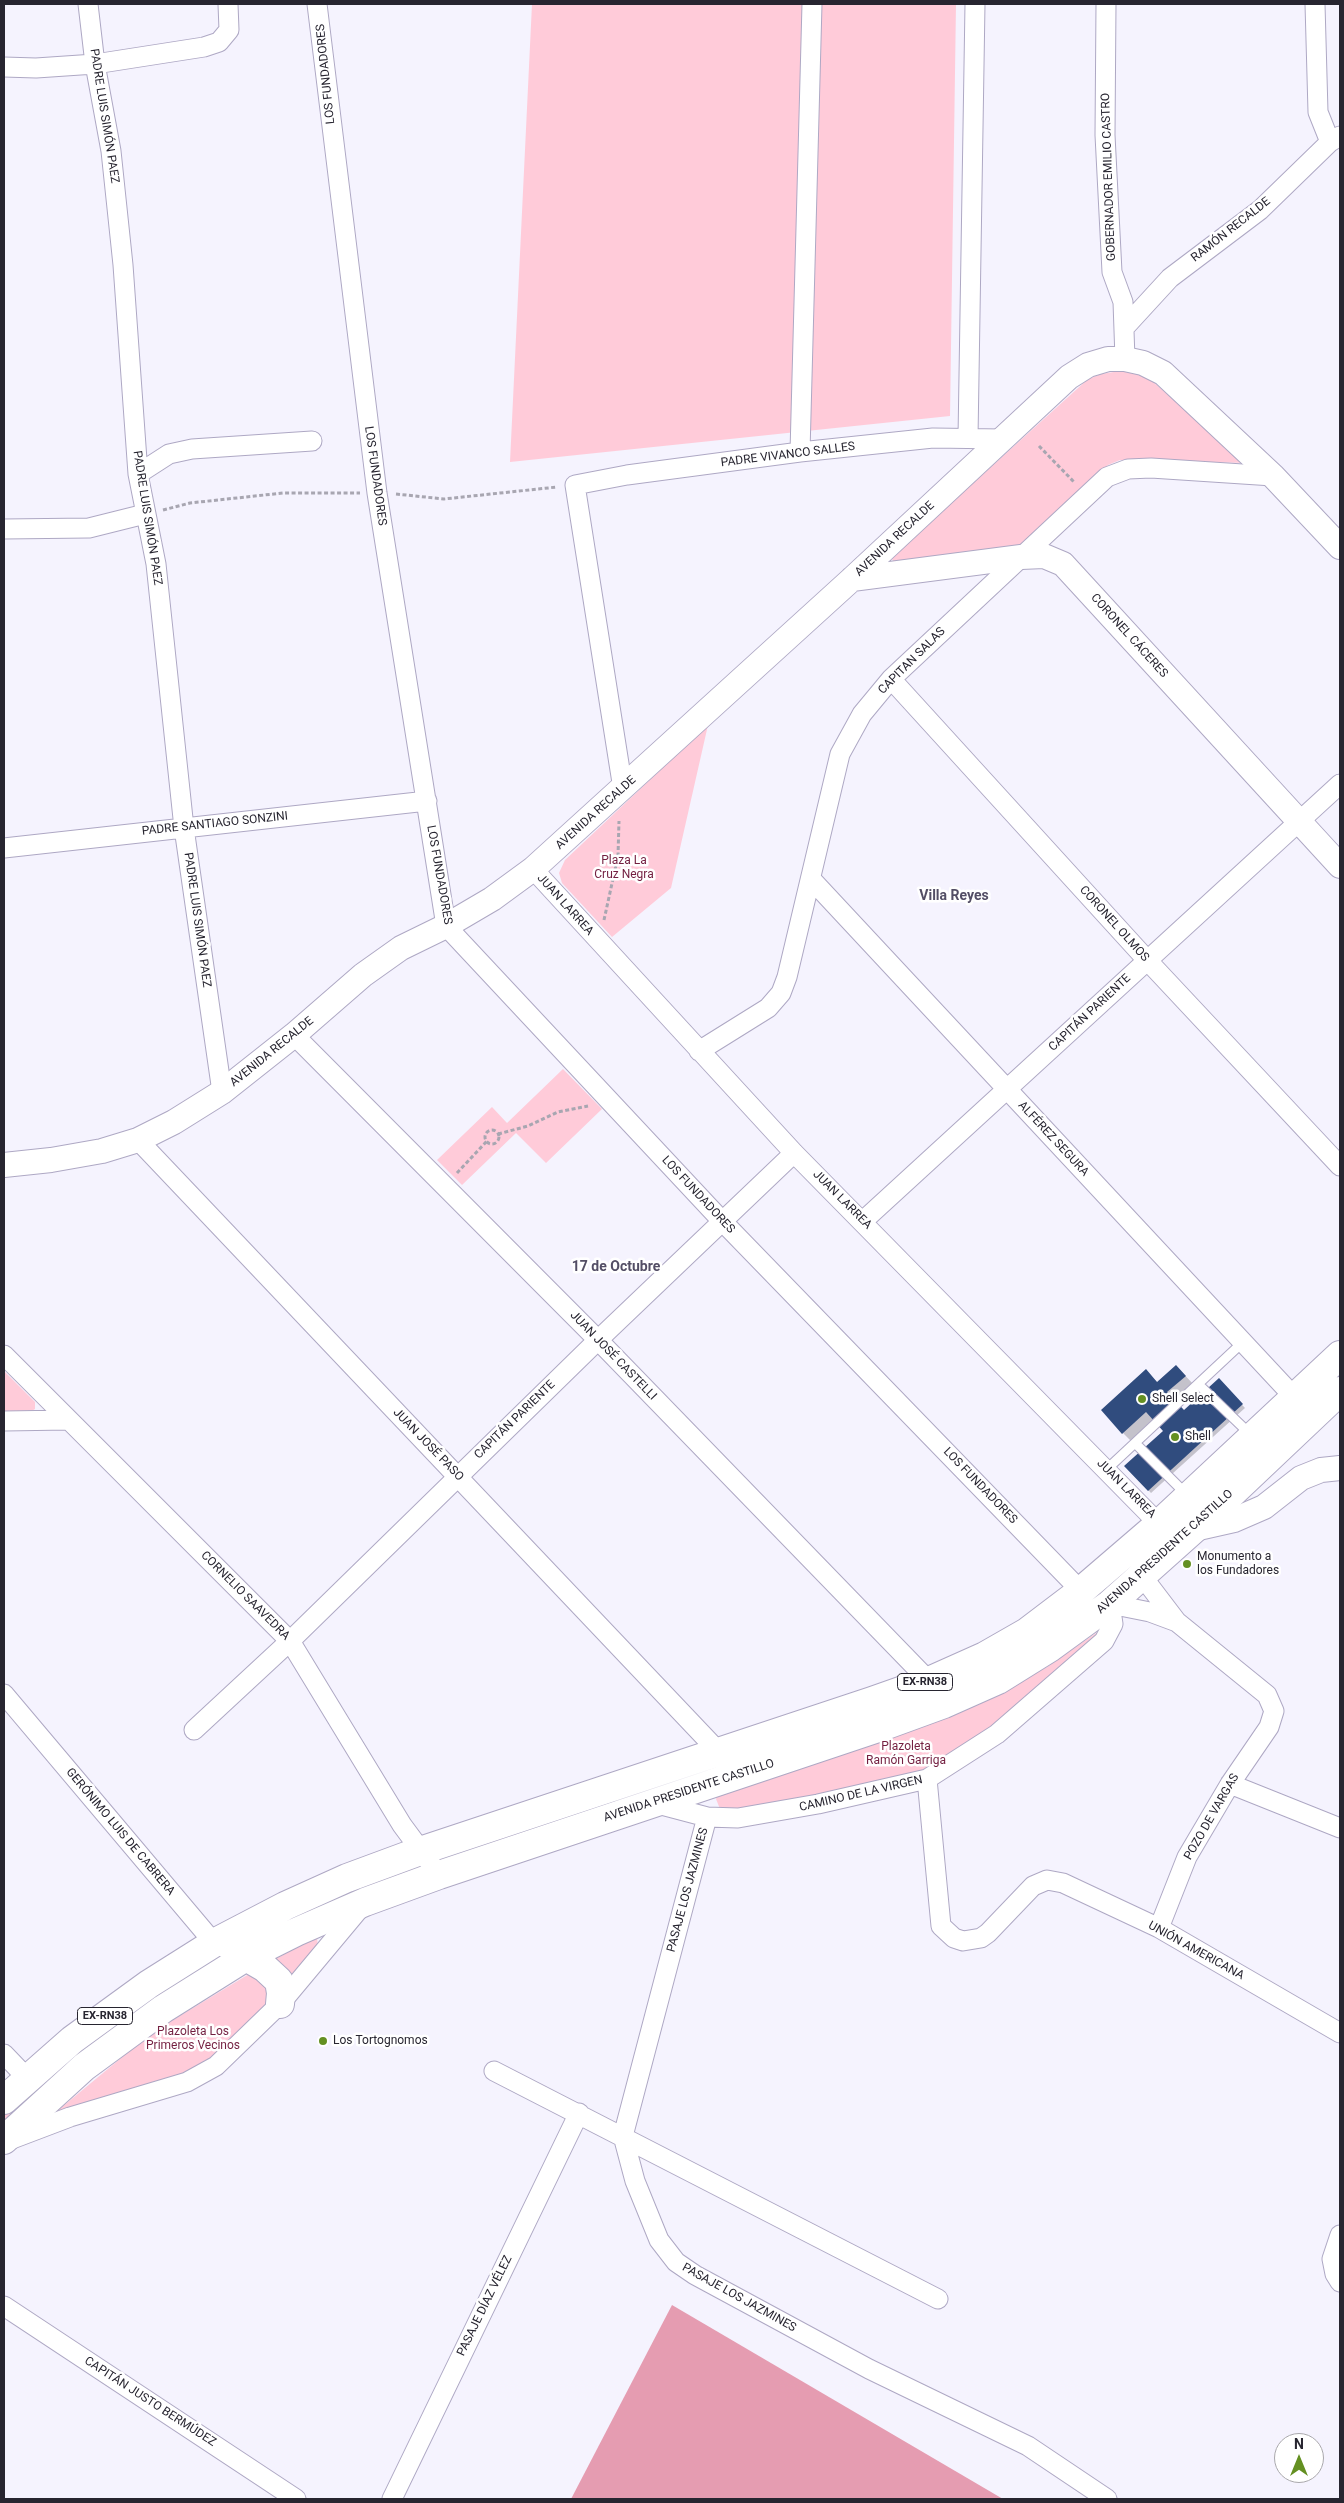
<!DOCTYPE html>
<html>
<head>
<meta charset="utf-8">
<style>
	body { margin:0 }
	#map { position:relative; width:1344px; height:2503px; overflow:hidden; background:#f5f3fe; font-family:Roboto,sans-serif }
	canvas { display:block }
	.frame { position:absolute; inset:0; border:5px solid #272530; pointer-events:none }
	.north { position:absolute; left:1274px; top:2433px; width:50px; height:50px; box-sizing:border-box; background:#fff; border:1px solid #a9a8ac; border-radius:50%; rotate:0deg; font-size:14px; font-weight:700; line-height:20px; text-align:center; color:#272530 }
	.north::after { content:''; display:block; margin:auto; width:18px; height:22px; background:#649022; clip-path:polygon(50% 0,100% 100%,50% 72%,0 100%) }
</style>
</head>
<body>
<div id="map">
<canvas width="1344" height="2503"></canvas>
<div class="frame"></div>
<div class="north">N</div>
</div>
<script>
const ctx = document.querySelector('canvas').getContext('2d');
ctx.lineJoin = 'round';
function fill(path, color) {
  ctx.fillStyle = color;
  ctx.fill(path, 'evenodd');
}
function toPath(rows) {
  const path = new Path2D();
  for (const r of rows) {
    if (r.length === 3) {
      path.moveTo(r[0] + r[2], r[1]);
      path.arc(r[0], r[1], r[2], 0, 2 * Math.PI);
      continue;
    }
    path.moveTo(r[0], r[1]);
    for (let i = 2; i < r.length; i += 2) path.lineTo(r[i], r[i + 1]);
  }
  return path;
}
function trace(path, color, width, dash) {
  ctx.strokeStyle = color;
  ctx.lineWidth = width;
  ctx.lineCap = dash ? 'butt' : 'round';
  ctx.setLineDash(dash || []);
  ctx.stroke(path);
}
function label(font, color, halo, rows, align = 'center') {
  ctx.font = font + ' Roboto,sans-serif';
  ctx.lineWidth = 5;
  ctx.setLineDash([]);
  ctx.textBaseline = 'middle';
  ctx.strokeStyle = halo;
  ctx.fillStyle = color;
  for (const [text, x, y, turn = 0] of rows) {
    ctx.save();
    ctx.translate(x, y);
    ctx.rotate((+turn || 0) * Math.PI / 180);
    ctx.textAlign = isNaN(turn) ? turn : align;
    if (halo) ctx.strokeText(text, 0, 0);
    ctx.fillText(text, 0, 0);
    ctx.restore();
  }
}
const green = toPath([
	[532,4,956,4,950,416,510,462],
	[1120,371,1136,374,1151,380,1247,463,1120,460,1108,465,1014,550,895,564,892,559,896,553,1088,379,1101,374],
	[708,725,671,888,612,937,562,883,559,873,565,860],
	[563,1069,602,1109,546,1163,516,1133,462,1185,437,1160,492,1107,507,1123],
	[4,1371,35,1402,35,1409,30,1412,4,1412],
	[1099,1631,1104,1631,1054,1677,989,1728,941,1760,913,1775,816,1798,733,1811,720,1809,716,1799,718,1793,980,1704,1047,1667],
	[412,1867,417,1871,254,1943,249,1939,292,1916,366,1883],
	[317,1937,318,1948,291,1981,275,1959],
	[212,1959,221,1960,4,2124,4,2115,75,2052],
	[249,1974,268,1984,268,2005,207,2062,183,2075,56,2112,150,2034]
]);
const forest = toPath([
	[672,2305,1003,2499,571,2499]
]);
const shadow = toPath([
	[1176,1366,1196,1387,1177,1404,1184,1411,1219,1380,1245,1408,1151,1493,1126,1466,1164,1431,1156,1422,1133,1443,1123,1433,1146,1371,1158,1383]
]);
const building = toPath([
	[1176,1365,1186,1376,1167,1392,1184,1410,1219,1378,1243,1404,1148,1491,1124,1466,1163,1431,1146,1412,1122,1434,1101,1410,1146,1369,1157,1382]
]);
const path = toPath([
	[1039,446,1075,483],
	[396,494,444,499,557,487],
	[163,510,190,503,283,493,360,493],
	[604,920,618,856,619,821],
	[492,1137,7],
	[498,1134,528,1126,558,1112,588,1106],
	[457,1173,487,1141]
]);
const service = toPath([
	[1198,1384,1250,1434],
	[1135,1443,1187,1495],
	[1106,1470,1242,1343]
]);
const minor = toPath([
	[88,4,95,64,111,151,123,265,138,474,156,564,184,828,222,1092],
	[317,4,377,493,446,926,722,1221,1081,1591],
	[1106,4,1105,135,1112,272,1123,302,1125,359],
	[1315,4,1318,112,1330,142],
	[4,67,36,68,95,64,204,47,219,42,229,30,228,4],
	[1125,327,1170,278,1260,210,1330,142,1340,136],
	[968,438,975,4],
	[800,452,812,4],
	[138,474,169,454,192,449,312,441],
	[4,529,89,528,145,514],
	[891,679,1147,960,1340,1166],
	[623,789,575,485,627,475,800,452,933,438,1002,439],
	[4,848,427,801],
	[533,869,794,1153,1159,1524],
	[811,879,1295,1398],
	[294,1035,598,1340,929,1681],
	[699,1051,768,1008,781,993,787,977,840,754,862,714,891,679,1107,477,1128,469,1151,468,1273,476],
	[138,1140,718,1751],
	[863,1221,1340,784],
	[4,1355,290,1641,402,1825,439,1875],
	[4,1421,68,1420],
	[1142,1576,1177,1622,1267,1695,1274,1711,1269,1727,1230,1784,1187,1857,1159,1928],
	[4,1694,214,1943,246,1957],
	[194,1730,290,1641,598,1340,794,1153],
	[927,1779,941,1926,954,1938,963,1941,981,1938,988,1933,1033,1886,1047,1880,1063,1883,1159,1928,1340,2033],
	[1230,1784,1340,1828],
	[654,1803,707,1817,738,1818,818,1804,927,1779,997,1734,1104,1641,1113,1624,1110,1604,1150,1612,1177,1622],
	[707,1817,623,2136,635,2181,659,2240,676,2262,695,2275,869,2369,1028,2446,1107,2499],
	[4,2054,27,2078],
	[494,2071,938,2299],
	[12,2139,70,2117,187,2082,216,2066,280,2004,361,1907],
	[1340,2235,1332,2259,1335,2274,1340,2282],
	[4,2306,296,2499],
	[392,2499,579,2113]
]);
const tertiary = toPath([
	[852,579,1021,557,1044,556,1063,564,1340,866],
	[4,1165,51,1160,102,1151,138,1140,174,1122,222,1092,294,1035,363,975,401,948,446,926,492,899,533,869,852,579,1069,377,1088,365,1108,359,1125,359,1143,363,1163,373,1273,476,1340,547],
	[1194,1529,1234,1520,1264,1507,1301,1478,1321,1470,1340,1468]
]);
const primary = toPath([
	[246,1957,265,1968,279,1981,281,1993,280,2004],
	[4,2100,72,2040,149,1984,214,1943,285,1906,347,1878,420,1851,872,1701,929,1681,985,1656,1027,1632,1081,1591,1159,1524,1340,1355],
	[4,2140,84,2067,163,2009,246,1957,296,1932,365,1902,439,1875,881,1727,944,1704,998,1680,1051,1647,1110,1604,1194,1529,1340,1391]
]);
const markers = [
	[1142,1399,5,"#649022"],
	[1175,1437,5,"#649022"],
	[1187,1564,5,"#649022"],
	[323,2041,5,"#649022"]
];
const shields = [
	[925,1682,55],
	[105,2016,55]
];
const shieldNames = [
	["EX-RN38",925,1682],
	["EX-RN38",105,2016]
];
const streetNames = [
	["LOS FUNDADORES",326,74,-96],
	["PADRE LUIS SIMÓN PAEZ",104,116,81],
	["GOBERNADOR EMILIO CASTRO",1109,177,-92],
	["RAMÓN RECALDE",1231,230,-38],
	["PADRE VIVANCO SALLES",788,455,-7],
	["LOS FUNDADORES",375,476,82],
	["PADRE LUIS SIMÓN PAEZ",147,518,81],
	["AVENIDA RECALDE",895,539,-43],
	["CORONEL CÁCERES",1129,636,48],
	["CAPITAN SALAS",912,661,-45],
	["AVENIDA RECALDE",596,813,-42],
	["PADRE SANTIAGO SONZINI",215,824,-6],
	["LOS FUNDADORES",439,875,80],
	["JUAN LARREA",565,905,48],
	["PADRE LUIS SIMÓN PAEZ",197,920,82],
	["CORONEL OLMOS",1114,924,48],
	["CAPITÁN PARIENTE",1090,1013,-43],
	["AVENIDA RECALDE",272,1052,-39],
	["ALFÉREZ SEGURA",1053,1139,47],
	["LOS FUNDADORES",698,1195,47],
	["JUAN LARREA",842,1200,45],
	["JUAN JOSÉ CASTELLI",613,1356,46],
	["CAPITÁN PARIENTE",515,1420,-44],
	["JUAN JOSÉ PASO",428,1445,46],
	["LOS FUNDADORES",980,1486,46],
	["JUAN LARREA",1126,1489,45],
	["AVENIDA PRESIDENTE CASTILLO",1165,1552,-42],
	["CORNELIO SAAVEDRA",245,1596,45],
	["AVENIDA PRESIDENTE CASTILLO",689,1791,-18],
	["CAMINO DE LA VIRGEN",861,1794,-13],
	["POZO DE VARGAS",1212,1817,-60],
	["GERÓNIMO LUIS DE CABRERA",120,1832,50],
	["PASAJE LOS JAZMINES",688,1890,-75],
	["UNIÓN AMERICANA",1196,1951,29],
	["PASAJE LOS JAZMINES",739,2298,29],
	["PASAJE DÍAZ VÉLEZ",485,2306,-64],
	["CAPITÁN JUSTO BERMÚDEZ",150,2402,33]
];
const parkNames = [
	["Plaza La",624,861],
	["Cruz Negra",624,875],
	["Plazoleta",906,1747],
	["Ramón Garriga",906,1761],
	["Plazoleta Los",193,2032],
	["Primeros Vecinos",193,2046]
];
const poiNames = [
	["Shell Select",1152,1399],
	["Shell",1185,1437],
	["Monumento a",1197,1557],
	["los Fundadores",1197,1571],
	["Los Tortognomos",333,2041]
];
const neighbourhoodNames = [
	["Villa Reyes",954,896],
	["17 de Octubre",616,1267]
];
fill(green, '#ffcbd9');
fill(forest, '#e59cb1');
fill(shadow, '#0003');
fill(building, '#304c7e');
trace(service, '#aea8c4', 11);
trace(minor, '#aea8c4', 21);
trace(tertiary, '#aea8c4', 26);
trace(primary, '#aea8c4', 30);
trace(path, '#a8a6b1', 3, [4, 2.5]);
trace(service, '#fff', 9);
trace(minor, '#fff', 19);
trace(tertiary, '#fff', 24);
trace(primary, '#fff', 28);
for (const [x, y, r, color] of markers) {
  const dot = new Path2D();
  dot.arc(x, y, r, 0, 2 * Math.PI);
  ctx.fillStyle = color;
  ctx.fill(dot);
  trace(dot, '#fff', 2);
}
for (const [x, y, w] of shields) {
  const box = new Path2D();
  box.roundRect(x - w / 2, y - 8.5, w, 17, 4);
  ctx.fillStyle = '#fff';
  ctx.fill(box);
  trace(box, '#272530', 1);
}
label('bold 11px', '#272530', null, shieldNames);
label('12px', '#272530', '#fff', streetNames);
label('12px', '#731f40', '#fff', parkNames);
label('12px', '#272530', '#fff', poiNames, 'left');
label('bold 14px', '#534e65', '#fff', neighbourhoodNames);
</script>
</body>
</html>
